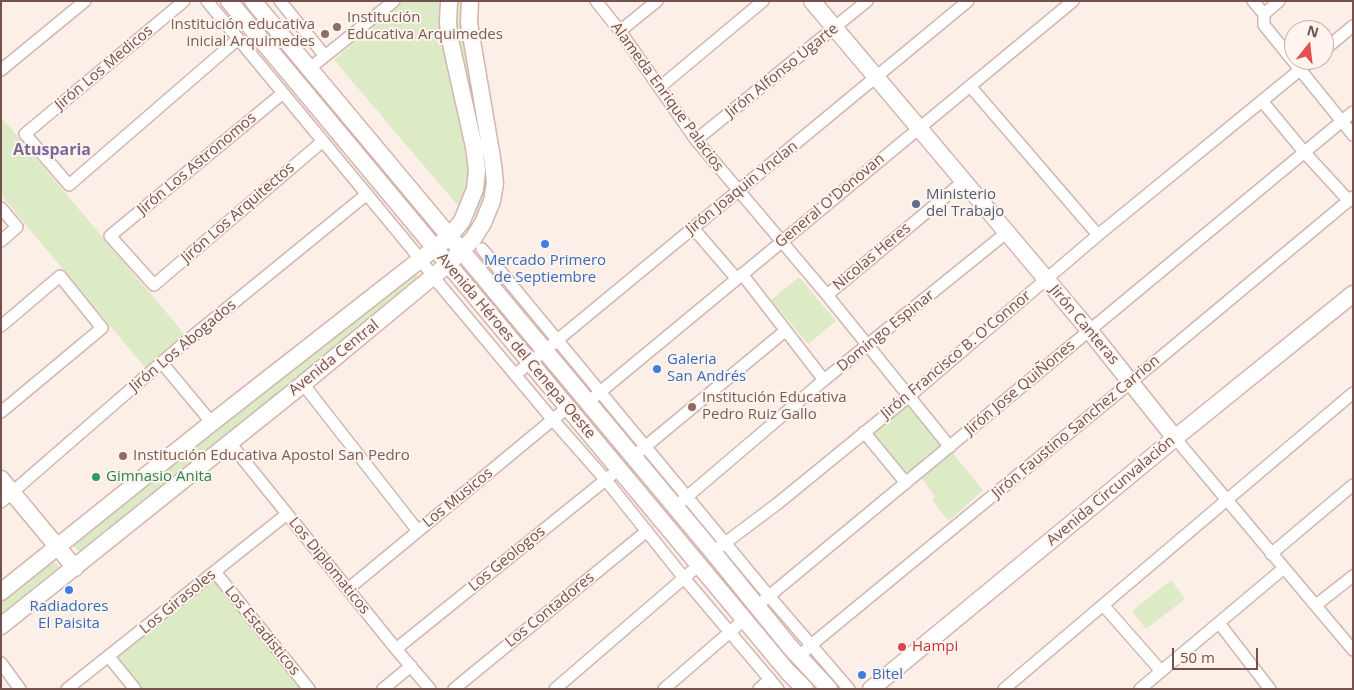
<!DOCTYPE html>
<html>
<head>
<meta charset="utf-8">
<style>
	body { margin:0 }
	#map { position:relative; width:1354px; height:690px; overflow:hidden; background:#fcefe7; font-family:"Open Sans",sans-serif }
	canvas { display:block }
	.frame { position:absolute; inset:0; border:2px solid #76504c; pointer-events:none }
	.north { position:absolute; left:1284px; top:20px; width:50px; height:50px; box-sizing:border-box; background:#fff4ee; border:1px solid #c8b2ad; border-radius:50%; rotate:16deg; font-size:14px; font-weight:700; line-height:20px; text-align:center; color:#76504c }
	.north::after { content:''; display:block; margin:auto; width:18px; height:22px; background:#e34f54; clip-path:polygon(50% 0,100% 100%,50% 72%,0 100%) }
	.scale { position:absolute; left:1172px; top:648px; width:86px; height:22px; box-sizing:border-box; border:2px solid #76504c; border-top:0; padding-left:6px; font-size:15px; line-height:18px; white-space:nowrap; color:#76504c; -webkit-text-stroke:4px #fff4ee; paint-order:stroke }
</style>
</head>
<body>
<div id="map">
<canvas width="1354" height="690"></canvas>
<div class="frame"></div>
<div class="north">N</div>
<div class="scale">50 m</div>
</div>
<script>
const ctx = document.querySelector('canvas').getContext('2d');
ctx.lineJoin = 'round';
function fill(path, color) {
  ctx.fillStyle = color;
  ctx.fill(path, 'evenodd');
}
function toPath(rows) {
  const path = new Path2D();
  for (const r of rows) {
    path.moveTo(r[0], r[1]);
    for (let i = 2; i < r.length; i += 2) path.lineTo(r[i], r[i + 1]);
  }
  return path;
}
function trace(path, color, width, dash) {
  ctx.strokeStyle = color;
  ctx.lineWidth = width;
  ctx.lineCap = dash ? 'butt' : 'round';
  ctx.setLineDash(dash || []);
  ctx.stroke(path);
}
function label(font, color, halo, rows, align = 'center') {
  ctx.font = font + ' "Open Sans",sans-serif';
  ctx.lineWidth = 4;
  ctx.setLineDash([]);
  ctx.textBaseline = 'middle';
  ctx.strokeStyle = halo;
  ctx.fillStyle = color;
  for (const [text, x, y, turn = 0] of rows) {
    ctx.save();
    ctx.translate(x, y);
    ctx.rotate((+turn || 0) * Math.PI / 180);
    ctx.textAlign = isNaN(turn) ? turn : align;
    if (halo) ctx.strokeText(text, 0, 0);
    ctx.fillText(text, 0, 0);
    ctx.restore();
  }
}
const green = toPath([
	[402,1,447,1,470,174,467,196,460,208,334,60],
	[457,1,465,1,491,176,479,219,471,213,477,202,456,36],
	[1,117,187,337,148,371,1,195],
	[414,272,421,280,79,552,72,544],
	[799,277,836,321,808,344,771,300],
	[908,399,946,446,908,477,869,430],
	[950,450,983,490,949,521,932,501,935,497,920,476],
	[53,560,60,568,1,615,1,601],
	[213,578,302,689,143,689,116,655],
	[1171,580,1185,599,1146,629,1132,611]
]);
const street = toPath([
	[184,1,25,134,69,185,238,39],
	[207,1,412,249,440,285,553,420,605,479,684,578,778,689],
	[280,1,325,56],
	[596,1,620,31,696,140,827,295,950,447],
	[1253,1,1264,14],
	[1264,14,1264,25,1353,135],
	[1264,14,1279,1],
	[620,31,657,1],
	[1324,50,1353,26],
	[310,68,394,1],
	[1,70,85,1],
	[970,86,1098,235],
	[660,87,763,1],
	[283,93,110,236,154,285,323,141],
	[1262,101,1305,153,1349,201],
	[696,140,867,1],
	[1,208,17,227,1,241],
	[693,228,736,278],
	[482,249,769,596,849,689],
	[742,274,824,380],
	[827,295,964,181],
	[1,326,60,276,102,328,1,412],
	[162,363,212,423],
	[515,375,968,1],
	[303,384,418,531],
	[588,402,1073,1],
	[864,432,906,483],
	[1175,438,1353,650],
	[230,443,396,649,430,689],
	[640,451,785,331],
	[682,501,824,380,1006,233],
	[1,502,183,344,367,194],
	[713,552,777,504,913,393,1098,235,1312,60],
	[1271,554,1353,485],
	[215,572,309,689],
	[348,589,568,407],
	[1103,605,1161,671],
	[1316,605,1353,576],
	[757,606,1353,112],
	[1219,623,1270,689],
	[396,649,619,469],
	[109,657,135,689],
	[799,657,811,645,1131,382,1353,197],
	[1,663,20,689],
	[67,689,287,514],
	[383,689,411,666],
	[454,689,647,531],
	[555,689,699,565],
	[664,689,745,619],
	[759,689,770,679],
	[1004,689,1353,393],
	[1140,689,1284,568]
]);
const secondary = toPath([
	[229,1,788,672,805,689],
	[253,1,713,552,790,647,829,689],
	[812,1,1089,330,1175,438],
	[1,479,75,568],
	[1,592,209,425,435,248,449,237,462,221,475,189,477,170,474,147,449,35,448,22,449,1],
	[1,626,303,384,448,264,473,239,483,223,492,201,495,183,493,164,469,23,470,1],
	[871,689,1175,438,1353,294]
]);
const markers = [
	[337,27,5,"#8d6e63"],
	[325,34,5,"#8d6e63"],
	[916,204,5,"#5c6f8a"],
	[545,244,5,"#3f7fe0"],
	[657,369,5,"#3f7fe0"],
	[692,407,5,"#8d6e63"],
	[123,456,5,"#8d6e63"],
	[96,477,5,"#2e9e5b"],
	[69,590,5,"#3f7fe0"],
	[902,647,5,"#e0444e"],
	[862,675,5,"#3f7fe0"]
];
const educationNames = [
	["Institución",347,18],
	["Educativa Arquimedes",347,35],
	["Institución educativa",315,25,"right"],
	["inicial Arquimedes",315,42,"right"],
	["Institución Educativa",702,398],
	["Pedro Ruiz Gallo",702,415],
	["Institución Educativa Apostol San Pedro",133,456]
];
const streetNames = [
	["Jirón Los Medicos",104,68,-40],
	["Jirón Alfonso Ugarte",782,71,-39],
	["Alameda Enrique Palacios",667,97,54],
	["Jirón Los Astronomos",197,164,-40],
	["Jirón Joaquin Ynclan",742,188,-39],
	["General O'Donovan",830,201,-40],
	["Jirón Los Arquitectos",238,213,-41],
	["Nicolas Heres",872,257,-40],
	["Jirón Canteras",1084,325,50],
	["Domingo Espinar",886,331,-39],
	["Jirón Los Abogados",183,346,-40],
	["Avenida Héroes del Cenepa Oeste",516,346,50],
	["Jirón Francisco B. O'Connor",956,355,-40],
	["Avenida Central",334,358,-39],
	["Jirón Jose QuiÑones",1020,388,-40],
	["Jirón Faustino Sanchez Carrion",1076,427,-40],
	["Avenida Circunvalación",1111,491,-40],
	["Los Musicos",458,498,-39],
	["Los Geologos",507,559,-39],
	["Los Diplomaticos",329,566,51],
	["Los Girasoles",178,602,-39],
	["Los Contadores",550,610,-39],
	["Los Estadisticos",262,631,51]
];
const serviceNames = [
	["Ministerio",926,195],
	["del Trabajo",926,212]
];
const shopNames = [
	["Mercado Primero",545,261],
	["de Septiembre",545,278],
	["Galeria",667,360,"left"],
	["San Andrés",667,377,"left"],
	["Radiadores",69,607],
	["El Paisita",69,624],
	["Bitel",872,675,"left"]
];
const leisureNames = [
	["Gimnasio Anita",106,477]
];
const healthNames = [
	["Hampi",912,647]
];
const neighbourhoodNames = [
	["Atusparia",52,150]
];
fill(green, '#ddeac6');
trace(street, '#d0b6b0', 14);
trace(secondary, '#d3b5ae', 19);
trace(street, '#fff', 11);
trace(secondary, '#fff', 16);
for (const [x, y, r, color] of markers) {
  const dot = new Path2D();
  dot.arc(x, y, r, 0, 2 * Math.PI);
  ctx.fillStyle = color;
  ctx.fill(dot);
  trace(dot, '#fff4ee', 2);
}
label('15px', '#785e54', '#fff4ee', educationNames, 'left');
label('15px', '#76504c', '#fff4ee', streetNames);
label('15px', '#4e5e75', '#fff4ee', serviceNames, 'left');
label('15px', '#366cbe', '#fff4ee', shopNames);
label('15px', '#27864d', '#fff4ee', leisureNames, 'left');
label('15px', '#be3a42', '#fff4ee', healthNames, 'left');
label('bold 16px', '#7c6899', '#fff4ee', neighbourhoodNames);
</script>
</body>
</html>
